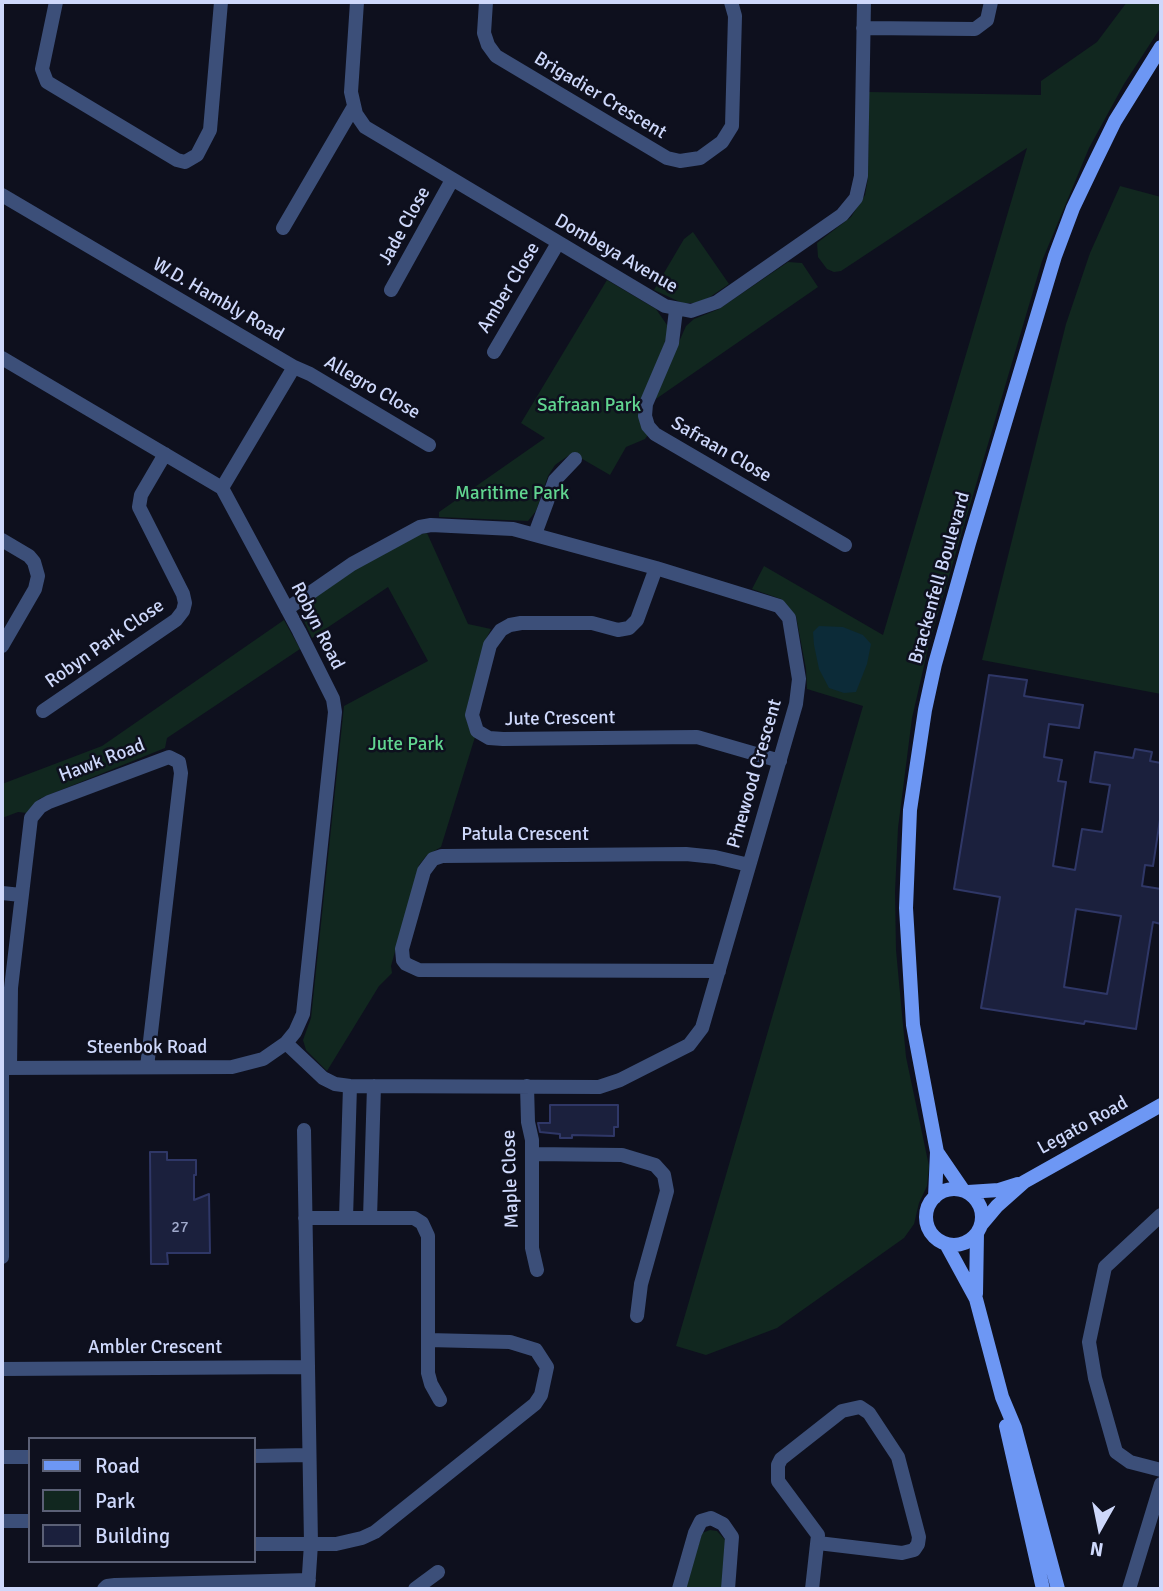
<!DOCTYPE html>
<html>
<head>
<meta charset="utf-8">
<style>
	body { margin:0 }
	#map { position:relative; width:1163px; height:1591px; overflow:hidden; background:#0e101e; font-family:Signika,sans-serif }
	canvas { display:block }
	.frame { position:absolute; inset:0; border:4px solid #ced8fb; pointer-events:none }
	.legend { position:absolute; left:28px; top:1437px; width:228px; height:126px; box-sizing:border-box; background:#0e101e; border:2px solid #5b6076; margin:0; padding:9px 12px; list-style:none; font-size:21px; color:#ced8fb }
	.legend li { display:flex; align-items:center; gap:14px; height:35px }
	.legend b { width:35px; border:2px solid #5b6076 }
	.north { position:absolute; left:1065px; top:1493px; width:70px; height:70px; -webkit-text-stroke:5px #0e101e; paint-order:stroke; rotate:189deg; font-size:19px; font-weight:700; line-height:28px; text-align:center; color:#ced8fb }
	.north::after { content:''; display:block; margin:auto; width:24px; height:32px; background:#ced8fb; clip-path:polygon(50% 0,100% 100%,50% 72%,0 100%) }
</style>
</head>
<body>
<div id="map">
<canvas width="1163" height="1591"></canvas>
<div class="frame"></div>
<ul class="legend">
<li><b style="height:9px;background:#6d97f4"></b>Road</li>
<li><b style="height:19px;background:#11271f"></b>Park</li>
<li><b style="height:19px;background:#1b203d"></b>Building</li>
</ul>
<div class="north">N</div>
</div>
<script>
const ctx = document.querySelector('canvas').getContext('2d');
ctx.lineJoin = 'round';
function fill(path, color) {
  ctx.fillStyle = color;
  ctx.fill(path, 'evenodd');
}
function toPath(rows) {
  const path = new Path2D();
  for (const r of rows) {
    if (r.length === 3) {
      path.moveTo(r[0] + r[2], r[1]);
      path.arc(r[0], r[1], r[2], 0, 2 * Math.PI);
      continue;
    }
    path.moveTo(r[0], r[1]);
    for (let i = 2; i < r.length; i += 2) path.lineTo(r[i], r[i + 1]);
  }
  return path;
}
function trace(path, color, width, dash) {
  ctx.strokeStyle = color;
  ctx.lineWidth = width;
  ctx.lineCap = dash ? 'butt' : 'round';
  ctx.setLineDash(dash || []);
  ctx.stroke(path);
}
function label(font, color, halo, rows, align = 'center') {
  ctx.font = font + ' Signika,sans-serif';
  ctx.lineWidth = 5;
  ctx.setLineDash([]);
  ctx.textBaseline = 'middle';
  ctx.strokeStyle = halo;
  ctx.fillStyle = color;
  for (const [text, x, y, turn = 0] of rows) {
    ctx.save();
    ctx.translate(x, y);
    ctx.rotate((+turn || 0) * Math.PI / 180);
    ctx.textAlign = isNaN(turn) ? turn : align;
    if (halo) ctx.strokeText(text, 0, 0);
    ctx.fillText(text, 0, 0);
    ctx.restore();
  }
}
const green = toPath([
	[1127,2,1161,2,1161,27,1124,84,1089,148,1042,261,929,644,912,718,898,828,895,892,896,950,906,1057,929,1166,927,1186,919,1203,914,1224,904,1238,777,1328,706,1355,676,1346,863,706,807,689,806,669,796,616,781,599,752,589,764,566,883,635,1027,148,841,271,834,272,827,269,818,257,817,243,851,217,865,195,868,178,869,92,1041,95,1041,81,1097,42],
	[1120,186,1161,197,1161,694,982,660,1066,324,1090,253],
	[693,232,729,284,710,297,697,303,682,303,654,290,684,239],
	[788,262,802,263,818,287,653,401,686,326,694,319,719,309],
	[607,280,656,309,667,325,667,337,641,401,648,435,645,439,626,447,610,475,572,453,555,465,548,476,536,511,528,521,439,517,439,512,545,438,521,423],
	[427,533,468,624,491,629,485,641,466,719,470,730,475,737,441,847,427,855,419,865,391,966,392,973,379,986,327,1071,306,1050,303,1040,311,1018,344,706,428,661,388,587,312,638,304,621,304,610,311,600,359,567,418,535],
	[284,620,300,649,167,738,165,748,51,794,39,799,27,813,18,812,2,818,2,784,102,746],
	[710,1530,717,1531,726,1541,722,1589,685,1589,702,1533]
]);
const water = toPath([
	[819,626,843,627,863,635,871,644,867,664,856,692,844,693,829,688,819,669,814,645,813,632]
]);
const building = toPath([
	[989,675,1027,680,1024,696,1083,705,1079,728,1049,724,1044,757,1062,760,1058,781,1066,782,1053,866,1075,870,1082,829,1102,832,1110,785,1090,782,1095,752,1133,758,1135,749,1152,752,1150,761,1161,763,1161,813,1153,866,1145,865,1142,886,1161,889,1161,924,1153,922,1136,1029,1085,1021,1084,1024,981,1008,1000,897,954,889,989,675],
	[1076,909,1121,916,1107,994,1064,987,1076,909],
	[550,1105,618,1105,618,1127,614,1127,614,1136,572,1135,572,1138,560,1138,560,1134,540,1132,538,1123,550,1123,550,1105],
	[150,1152,167,1152,167,1160,196,1160,196,1175,194,1175,194,1200,209,1194,210,1253,167,1253,168,1264,151,1264,150,1152]
]);
const street = toPath([
	[56,2,42,69,47,82,177,160,185,162,197,155,210,130,221,2],
	[357,2,351,92,356,114,365,127,665,306,691,311,717,302,842,215,856,198,861,176,864,2],
	[486,2,484,33,488,45,496,56,667,158,680,161,700,158,722,142,732,126,735,16,731,2],
	[863,28,975,29,987,20,991,2],
	[2,195,294,367,222,488],
	[283,228,353,108],
	[391,290,452,180],
	[676,310,672,343,646,404,645,416,648,426,655,434,845,545],
	[494,352,558,243],
	[2,358,222,488,299,631,333,699,335,712,303,1014,295,1032,286,1043,263,1059,232,1067,2,1068],
	[294,367,310,374,429,445],
	[535,534,555,480,575,459],
	[2,540,29,556,34,562,38,576,35,589,2,646],
	[656,568,637,620,629,628,618,630,592,623,521,623,510,625,501,630,490,645,472,715,477,731,489,738,503,739,697,737,780,761],
	[43,711,176,620,183,611,185,603,183,594,139,507,141,495,165,454],
	[2,893,21,895],
	[719,971,419,970,406,964,403,960,402,949,424,871,433,859,442,856,686,854,715,857,749,865],
	[286,1043,323,1078,335,1084,350,1086,599,1087,620,1080,689,1045,702,1028,796,704,799,679,789,618,779,606,656,568,513,529,431,525,420,527,352,564,287,609],
	[10,1068,11,988,31,818,40,807,49,802,169,757,179,762,181,773,147,1067],
	[527,1086,528,1122,532,1140,532,1248,537,1270],
	[304,1130,311,1544,308,1589],
	[532,1154,622,1155,655,1165,664,1175,667,1191,641,1284,637,1316],
	[1161,1215,1105,1267,1089,1342,1095,1378,1116,1452,1130,1462,1161,1470],
	[305,1218,414,1218,422,1223,428,1236,428,1373,431,1384,440,1400],
	[346,1218,350,1086],
	[370,1218,374,1086],
	[2,1257,2,1069],
	[2,1369,308,1367],
	[254,1456,309,1455],
	[2,1457,30,1457],
	[2,1521,30,1521],
	[254,1544,336,1544,362,1538,375,1532,535,1404,541,1395,547,1367,536,1350,510,1342,428,1340],
	[104,1589,107,1586,115,1585,309,1580],
	[415,1589,438,1572],
	[679,1589,695,1533,701,1521,711,1518,723,1524,732,1537,728,1589],
	[812,1589,818,1535,778,1481,778,1465,781,1459,842,1411,860,1407,869,1413,898,1457,919,1537,918,1544,914,1550,902,1553,818,1543],
	[1129,1589,1161,1484]
]);
const secondary = toPath([
	[937,1152,963,1190],
	[954,1217,28],
	[968,1192,999,1190,1018,1184],
	[935,1197,937,1152,913,1025,906,908,910,810,925,710,935,664,969,543,1055,256,1073,208,1094,164,1115,121,1161,47],
	[981,1225,997,1206,1024,1182,1161,1105],
	[946,1244,976,1299,1002,1397,1015,1428,1058,1589],
	[976,1294,977,1233],
	[1006,1426,1043,1589]
]);
const numberNames = [
	["27",180,1228]
];
const streetNames = [
	["Brigadier Crescent",600,96,31],
	["Jade Close",405,226,-61],
	["Dombeya Avenue",616,254,30],
	["Amber Close",509,288,-59],
	["W.D. Hambly Road",218,300,30],
	["Allegro Close",372,388,30],
	["Safraan Close",721,450,30],
	["Brackenfell Boulevard",940,578,-74],
	["Robyn Road",317,626,63],
	["Robyn Park Close",105,644,-35],
	["Jute Crescent",560,719,-1],
	["Hawk Road",102,761,-21],
	["Pinewood Crescent",755,774,-74],
	["Patula Crescent",525,835],
	["Steenbok Road",147,1048],
	["Legato Road",1083,1126,-29],
	["Maple Close",511,1179,-92],
	["Ambler Crescent",155,1348]
];
const parkNames = [
	["Safraan Park",589,406],
	["Maritime Park",512,494],
	["Jute Park",406,745]
];
fill(green, '#11271f');
fill(water, '#0c2b38');
fill(building, '#1b203d');
trace(building, '#2f3767', 2);
trace(street, '#3c4f79', 14);
trace(secondary, '#6d97f4', 14);
label('16px', '#a1aacc', null, numberNames);
label('19px', '#ced8fb', '#0e101e', streetNames);
label('19px', '#61d590', '#0e101e', parkNames);
</script>
</body>
</html>
